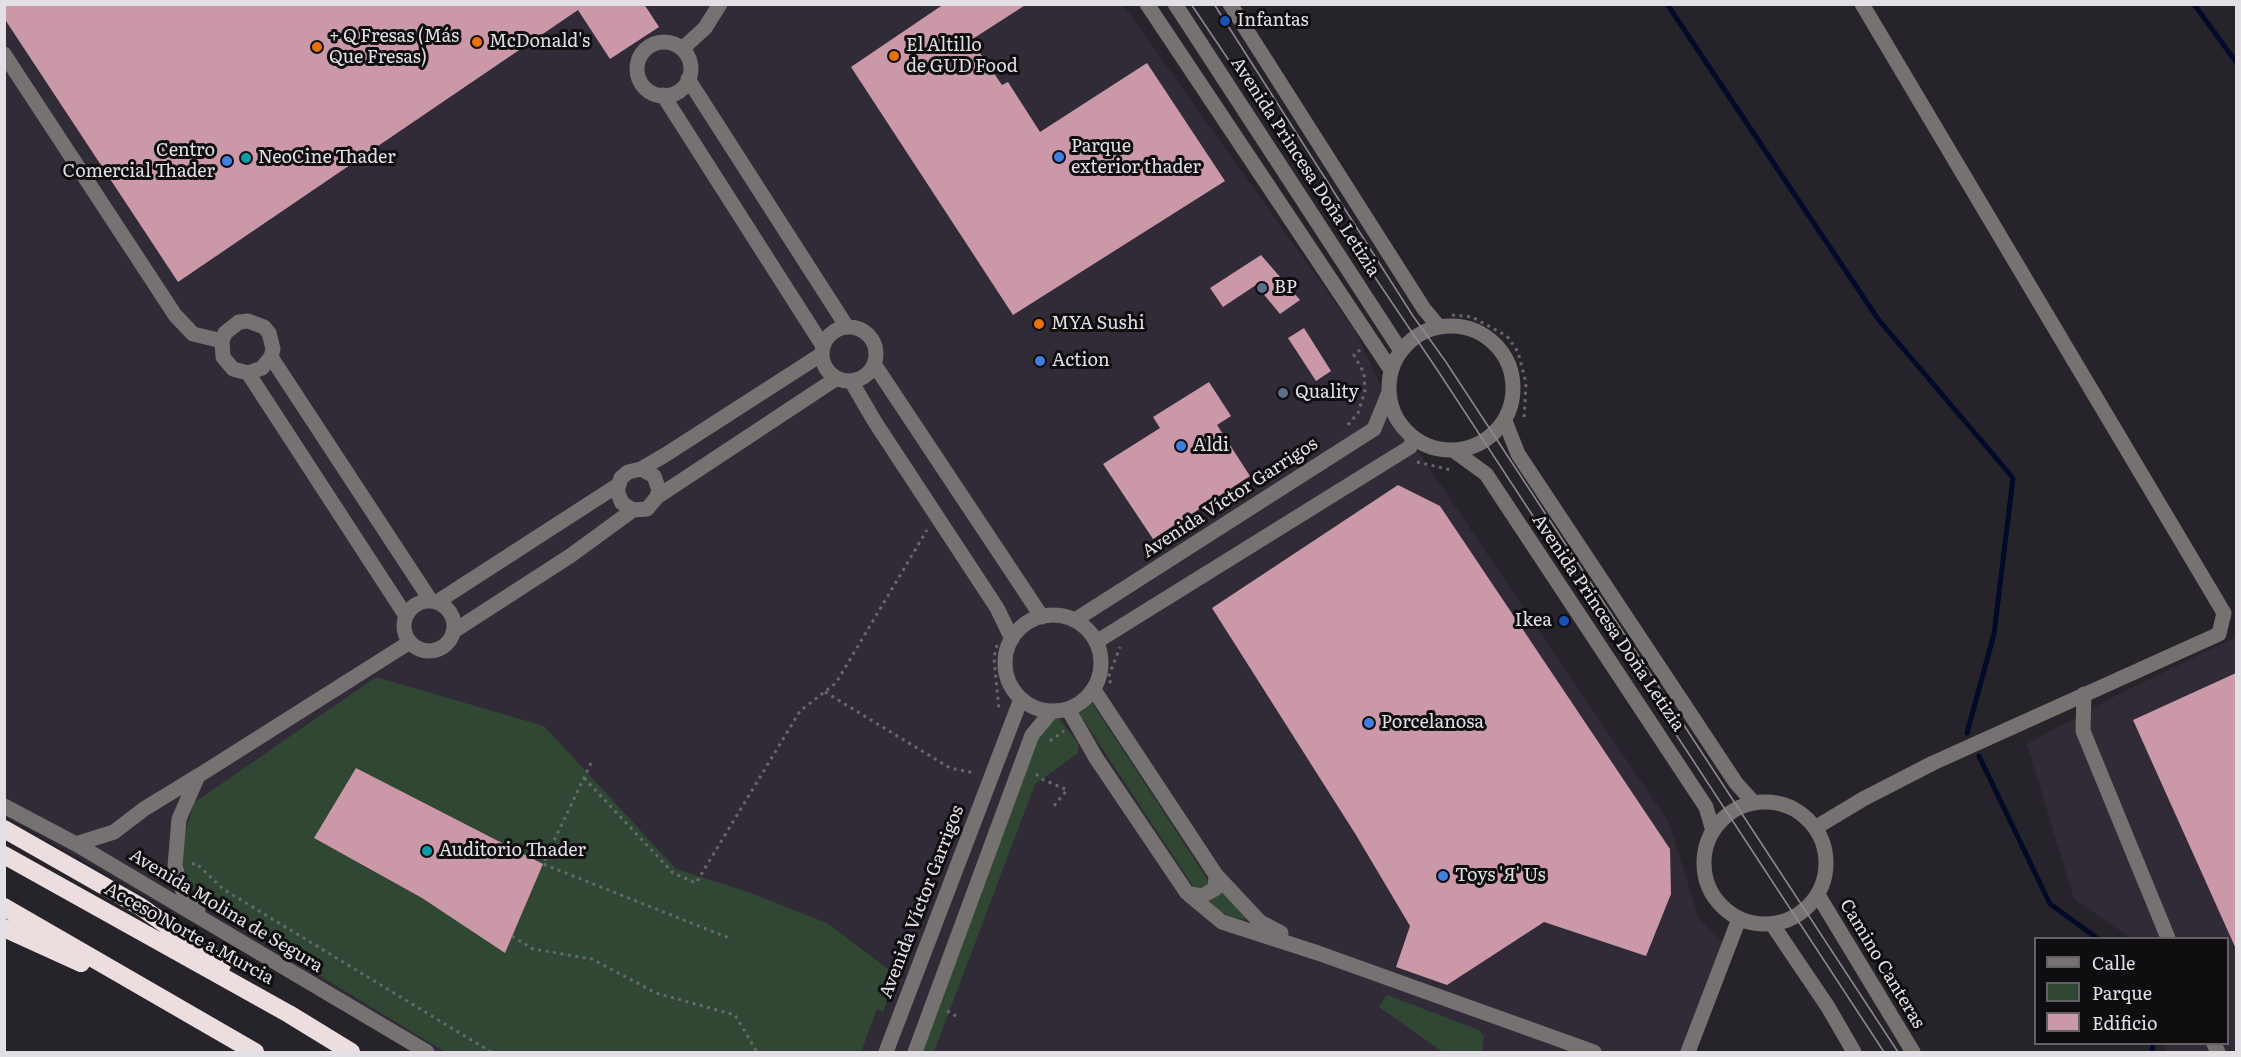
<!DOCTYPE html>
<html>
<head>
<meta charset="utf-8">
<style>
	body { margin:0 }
	#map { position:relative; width:2241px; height:1057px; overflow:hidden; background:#27232a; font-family:Literata,serif }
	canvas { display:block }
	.frame { position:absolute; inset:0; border:6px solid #e2e0e5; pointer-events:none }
	.legend { position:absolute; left:2034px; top:937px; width:195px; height:108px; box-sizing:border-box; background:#0f0d10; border:2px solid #636165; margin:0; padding:8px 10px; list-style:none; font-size:18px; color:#e2e0e5 }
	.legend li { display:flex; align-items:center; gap:12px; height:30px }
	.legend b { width:30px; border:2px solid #636165 }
</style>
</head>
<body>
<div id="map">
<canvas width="2241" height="1057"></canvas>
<div class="frame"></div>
<ul class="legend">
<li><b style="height:8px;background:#777272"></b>Calle</li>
<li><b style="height:16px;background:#2f4733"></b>Parque</li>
<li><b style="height:16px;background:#cb98a8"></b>Edificio</li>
</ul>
</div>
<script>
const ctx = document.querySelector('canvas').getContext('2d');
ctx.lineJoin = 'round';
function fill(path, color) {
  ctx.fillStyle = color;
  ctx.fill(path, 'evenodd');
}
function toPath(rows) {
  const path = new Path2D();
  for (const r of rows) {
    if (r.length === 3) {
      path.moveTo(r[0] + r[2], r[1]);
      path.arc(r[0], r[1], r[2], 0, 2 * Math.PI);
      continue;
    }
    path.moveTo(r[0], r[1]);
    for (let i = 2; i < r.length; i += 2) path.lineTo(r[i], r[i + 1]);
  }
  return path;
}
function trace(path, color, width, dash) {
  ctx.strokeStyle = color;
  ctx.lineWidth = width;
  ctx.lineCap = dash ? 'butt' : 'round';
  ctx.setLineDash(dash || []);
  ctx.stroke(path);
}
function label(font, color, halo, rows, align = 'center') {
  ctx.font = font + ' Literata,serif';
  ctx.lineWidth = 6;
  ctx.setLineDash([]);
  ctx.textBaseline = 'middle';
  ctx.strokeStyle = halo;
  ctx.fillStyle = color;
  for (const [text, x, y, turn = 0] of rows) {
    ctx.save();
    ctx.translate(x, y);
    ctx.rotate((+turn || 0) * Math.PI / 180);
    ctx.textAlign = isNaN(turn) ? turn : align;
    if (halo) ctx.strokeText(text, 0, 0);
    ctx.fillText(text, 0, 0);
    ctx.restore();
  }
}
const built = toPath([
	[5,5,1123,5,1354,329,1398,422,1669,823,1699,919,1723,942,1686,1052,413,1052,345,1010,5,816],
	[2236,637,2236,1052,2166,1052,2167,1044,2228,1044,2228,938,2131,938,2074,899,2027,744,2121,693]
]);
const green = toPath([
	[376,677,544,726,676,869,748,892,827,923,896,975,883,1012,877,1009,861,1052,445,1052,210,909,194,894,183,865,184,835,195,802],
	[356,768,543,864,505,952,422,898,314,838],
	[1090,700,1206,877,1209,884,1205,889,1195,889,1077,710],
	[1056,715,1078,743,1078,753,1035,784,934,1052,921,1052,1041,731],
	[1219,885,1249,920,1232,918,1202,900],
	[1387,995,1479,1030,1484,1036,1482,1052,1443,1052,1379,1007]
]);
const stream = toPath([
	[1667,4,1878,319,2013,478,1994,634,1967,733],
	[2194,4,2236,62],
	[1979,756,2050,904,2097,938],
	[2152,1052,2153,1044]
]);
const building = toPath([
	[4,4,644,4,659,27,610,59,578,10,178,282,4,18],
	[944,4,1027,4,971,40,1002,85,1008,82,1040,132,1147,63,1225,181,1013,315,851,67],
	[1261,255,1300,300,1280,314,1256,285,1223,307,1210,288],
	[1304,328,1331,371,1316,381,1288,338],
	[1209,382,1231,416,1217,425,1250,476,1153,539,1103,464,1160,428,1153,417],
	[1398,485,1440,506,1670,849,1671,894,1646,956,1544,922,1447,985,1396,967,1410,926,1356,835,1212,608],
	[2236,673,2236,949,2133,720],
	[356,768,543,864,505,953,422,898,314,838]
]);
const path = toPath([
	[1452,315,1472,317,1507,336,1518,352,1526,383,1524,420],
	[1348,425,1358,413,1365,391,1364,373,1354,355,1360,350],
	[1417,462,1451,470],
	[997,645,994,658,999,710],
	[1111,683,1108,678,1120,647],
	[825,692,950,768,975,773],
	[1050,741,1064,731],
	[591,763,543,864,729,938],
	[1036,774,1042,779,1067,790,1053,807],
	[584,778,673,873,696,883,800,711,836,683,927,530],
	[192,864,196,863,223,889,491,1052],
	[512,936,533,949,592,959,656,993,735,1015,757,1052],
	[947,1011,956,1016]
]);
const minor = toPath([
	[1147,4,1391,370],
	[1175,4,1401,351],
	[1230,4,1424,309,1439,327],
	[664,69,27],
	[682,49,705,28,720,4],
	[4,54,175,315,193,334,222,341],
	[688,79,847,327],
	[663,95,823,346],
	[1451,388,62],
	[849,354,27],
	[271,357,431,601],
	[874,364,1042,617],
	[248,373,262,368,271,357,273,349,269,333,264,327,248,321,239,322,225,333,222,341,223,357,233,369,248,373,406,616],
	[851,381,875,422,997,608,1012,639],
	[1505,421,1518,454,1736,783,1754,803],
	[1453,450,1486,474,1706,807,1713,831],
	[641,469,654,476,659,490,657,497,647,509,633,510,622,503,617,491,621,478,628,472,641,469,665,455,822,354],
	[657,497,837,378],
	[429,626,25],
	[437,602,618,485],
	[1053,663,48],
	[1075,620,1374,429,1389,392],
	[454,631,570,556,633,510],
	[1096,642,1410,447,1413,438],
	[1094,690,1216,875,1260,922,1281,933],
	[2084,694,2083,731,2168,938],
	[1068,709,1096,758,1187,893,1222,922,1318,953,1594,1052],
	[198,776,410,642],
	[1765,863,61],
	[4,806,76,844,427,1052],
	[1815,828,1863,799,1933,763,2219,634,2224,613,1862,4],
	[76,844,114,832,144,809,198,776,179,819,175,866,186,901,198,911],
	[1187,893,1202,896,1215,889,1216,875],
	[1818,895,1913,1052],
	[1772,924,1828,1007,1854,1052],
	[2214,1044,2218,1052],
	[886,1052,1021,699],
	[915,1052,1032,735,1052,711],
	[1688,1052,1739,919]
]);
const highway = toPath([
	[4,829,141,907,222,965],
	[4,855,289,1014,351,1052],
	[4,907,255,1052],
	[4,928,81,963]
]);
const tram = toPath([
	[1191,4,1438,371,1884,1052],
	[1214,4,1413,316,1446,362,1898,1052]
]);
const markers = [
	[1225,21,6,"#1a4fb4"],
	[477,42,6,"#e8710a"],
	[317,47,6,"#e8710a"],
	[894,56,6,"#e8710a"],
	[1059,157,6,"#3f7fe0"],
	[246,158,6,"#0f9aa8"],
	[227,161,6,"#3f7fe0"],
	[1262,288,6,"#5c6f8a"],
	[1039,324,6,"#e8710a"],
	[1040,361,6,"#3f7fe0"],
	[1283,393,6,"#5c6f8a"],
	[1181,446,6,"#3f7fe0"],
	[1564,621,6,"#1a4fb4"],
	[1369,723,6,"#3f7fe0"],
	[427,851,6,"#0f9aa8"],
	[1443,876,6,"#3f7fe0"]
];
const poiNames = [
	["Infantas",1237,21],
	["+ Q Fresas (Más",329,37],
	["Que Fresas)",329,58],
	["McDonald's",489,42],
	["El Altillo",906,46],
	["de GUD Food",906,67],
	["Parque",1071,147],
	["exterior thader",1071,168],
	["Centro",215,151,"right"],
	["Comercial Thader",215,172,"right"],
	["NeoCine Thader",258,158],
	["BP",1274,288],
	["MYA Sushi",1051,324],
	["Action",1052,361],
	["Quality",1295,393],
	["Aldi",1193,446],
	["Ikea",1552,621,"right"],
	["Porcelanosa",1381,723],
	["Auditorio Thader",439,851],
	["Toys 'Я' Us",1455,876]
];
const streetNames = [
	["Avenida Princesa Doña Letizia",1305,167,57],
	["Avenida Víctor Garrigos",1230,498,-33],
	["Avenida Princesa Doña Letizia",1608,623,56],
	["Avenida Víctor Garrigos",922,902,-69],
	["Avenida Molina de Segura",226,911,31],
	["Acceso Norte a Murcia",189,934,29],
	["Camino Canteras",1882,964,59]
];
fill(built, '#312b38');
fill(green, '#2f4733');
trace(stream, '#010a27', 5);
fill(building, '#cb98a8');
trace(path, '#69666c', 3, [3, 4.5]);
trace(minor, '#777272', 15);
trace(highway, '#ecdedf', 18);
trace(tram, '#8d8a90', 1.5);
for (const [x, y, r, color] of markers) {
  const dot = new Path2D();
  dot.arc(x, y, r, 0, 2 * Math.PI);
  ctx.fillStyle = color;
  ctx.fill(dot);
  trace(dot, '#0f0d10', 2);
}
label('18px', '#e2e0e5', '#0f0d10', poiNames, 'left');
label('18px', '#e2e0e5', '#0f0d10', streetNames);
</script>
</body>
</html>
